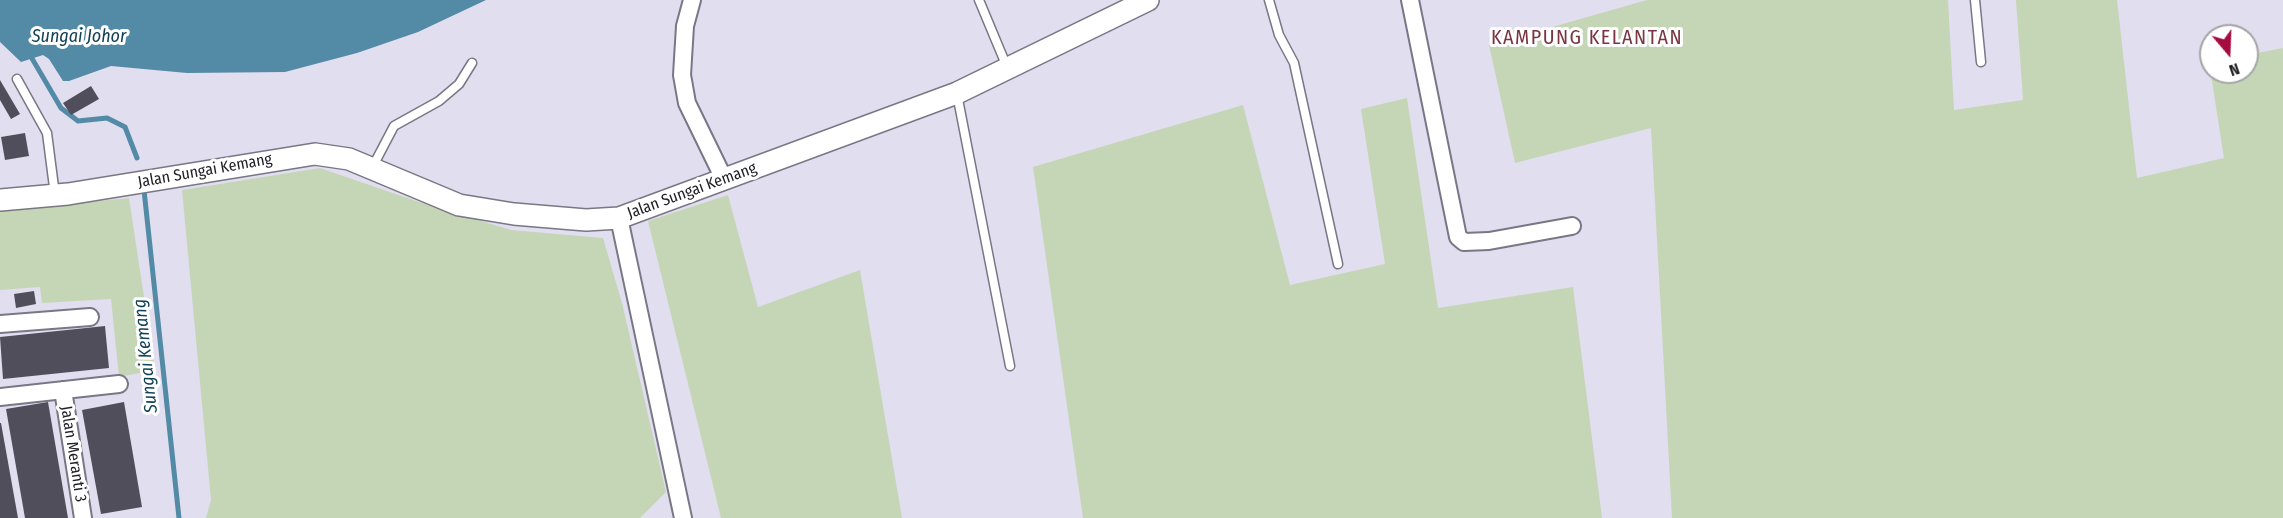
<!DOCTYPE html>
<html>
<head>
<meta charset="utf-8">
<style>
	body { margin:0 }
	#map { position:relative; width:2283px; height:518px; overflow:hidden; background:#e1deef; font-family:"Fira Sans Condensed",sans-serif }
	canvas { display:block }
	.north { position:absolute; left:2199px; top:24px; width:60px; height:60px; box-sizing:border-box; background:#fff; border:2px solid #a5a5a7; border-radius:50%; rotate:161deg; font-size:16px; font-weight:700; line-height:24px; text-align:center; color:#1f1e24 }
	.north::after { content:''; display:block; margin:auto; width:21px; height:27px; background:#a50c40; clip-path:polygon(50% 0,100% 100%,50% 72%,0 100%) }
</style>
</head>
<body>
<div id="map">
<canvas width="2283" height="518"></canvas>
<div class="north">N</div>
</div>
<script>
const ctx = document.querySelector('canvas').getContext('2d');
ctx.lineJoin = 'round';
function fill(path, color) {
  ctx.fillStyle = color;
  ctx.fill(path, 'evenodd');
}
function toPath(rows) {
  const path = new Path2D();
  for (const r of rows) {
    path.moveTo(r[0], r[1]);
    for (let i = 2; i < r.length; i += 2) path.lineTo(r[i], r[i + 1]);
  }
  return path;
}
function trace(path, color, width, dash) {
  ctx.strokeStyle = color;
  ctx.lineWidth = width;
  ctx.lineCap = dash ? 'butt' : 'round';
  ctx.setLineDash(dash || []);
  ctx.stroke(path);
}
function label(font, color, halo, rows, align = 'center') {
  ctx.font = font + ' "Fira Sans Condensed",sans-serif';
  ctx.lineWidth = 6;
  ctx.setLineDash([]);
  ctx.textBaseline = 'middle';
  ctx.strokeStyle = halo;
  ctx.fillStyle = color;
  for (const [text, x, y, turn = 0] of rows) {
    ctx.save();
    ctx.translate(x, y);
    ctx.rotate((+turn || 0) * Math.PI / 180);
    ctx.textAlign = isNaN(turn) ? turn : align;
    if (halo) ctx.strokeText(text, 0, 0);
    ctx.fillText(text, 0, 0);
    ctx.restore();
  }
}
const green = toPath([
	[1647,0,1948,0,1954,110,2023,100,2016,0,2117,0,2137,178,2224,158,2209,62,2211,61,2211,72,2247,72,2247,55,2283,48,2283,518,1672,518,1651,128,1515,163,1489,45],
	[1407,98,1438,308,1573,287,1602,518,1083,518,1033,167,1243,105,1290,285,1385,264,1361,109],
	[320,168,416,201,511,230,603,238,622,303,666,492,640,518,206,518,211,500,182,190],
	[728,195,758,307,860,270,902,518,721,518,648,221],
	[129,198,155,370,119,377,111,299,42,303,40,287,0,290,0,211]
]);
const water = toPath([
	[0,0,486,0,418,32,357,53,285,72,187,73,111,66,69,81,63,81,49,59,43,55,21,62,0,42]
]);
const stream = toPath([
	[30,55,61,108,78,121,107,118,125,127,137,158],
	[144,190,179,518]
]);
const building = toPath([
	[0,80,20,114,11,119,0,100],
	[91,86,99,99,71,115,63,103],
	[25,133,29,156,5,160,1,137],
	[34,291,36,304,16,308,14,294],
	[105,326,109,368,3,379,0,337],
	[48,402,68,518,25,518,6,409],
	[124,402,142,507,101,514,82,410],
	[0,423,1,423,18,518,0,518]
]);
const service = toPath([
	[979,0,1007,67],
	[1269,0,1279,35,1294,63,1338,264],
	[1975,0,1981,62],
	[17,79,47,133,55,195],
	[957,94,1010,366],
	[372,168,394,126,439,101,459,84,472,63]
]);
const minor = toPath([
	[692,0,685,26,682,75,687,103,724,179],
	[1410,0,1458,237,1464,242,1489,241,1572,226],
	[619,218,683,518],
	[0,324,90,317],
	[63,390,83,518],
	[0,397,119,384]
]);
const tertiary = toPath([
	[0,200,68,194,315,154,349,159,459,205,514,214,586,220,619,218,957,93,1148,0]
]);
const streetNames = [
	["Jalan Sungai Kemang",205,171,-10],
	["Jalan Sungai Kemang",692,191,-20],
	["Jalan Meranti 3",73,454,81]
];
const waterNames = [
	["Sungai Johor",79,37],
	["Sungai Kemang",146,356,-96]
];
const quarterNames = [
	["KAMPUNG KELANTAN",1587,38]
];
fill(green, '#c5d6b6');
fill(water, '#538ba6');
trace(stream, '#538ba6', 5);
fill(building, '#514e5c');
trace(service, '#797685', 11);
trace(minor, '#797685', 20);
trace(tertiary, '#797685', 24);
trace(service, '#fff', 8);
trace(minor, '#fff', 16);
trace(tertiary, '#fff', 21);
label('16px', '#1f1e24', '#fff', streetNames);
label('italic 18px', '#114155', '#fff', waterNames);
ctx.letterSpacing = '1.5px';
label('20px', '#7b3441', '#fff', quarterNames);
ctx.letterSpacing = '0px';
</script>
</body>
</html>
